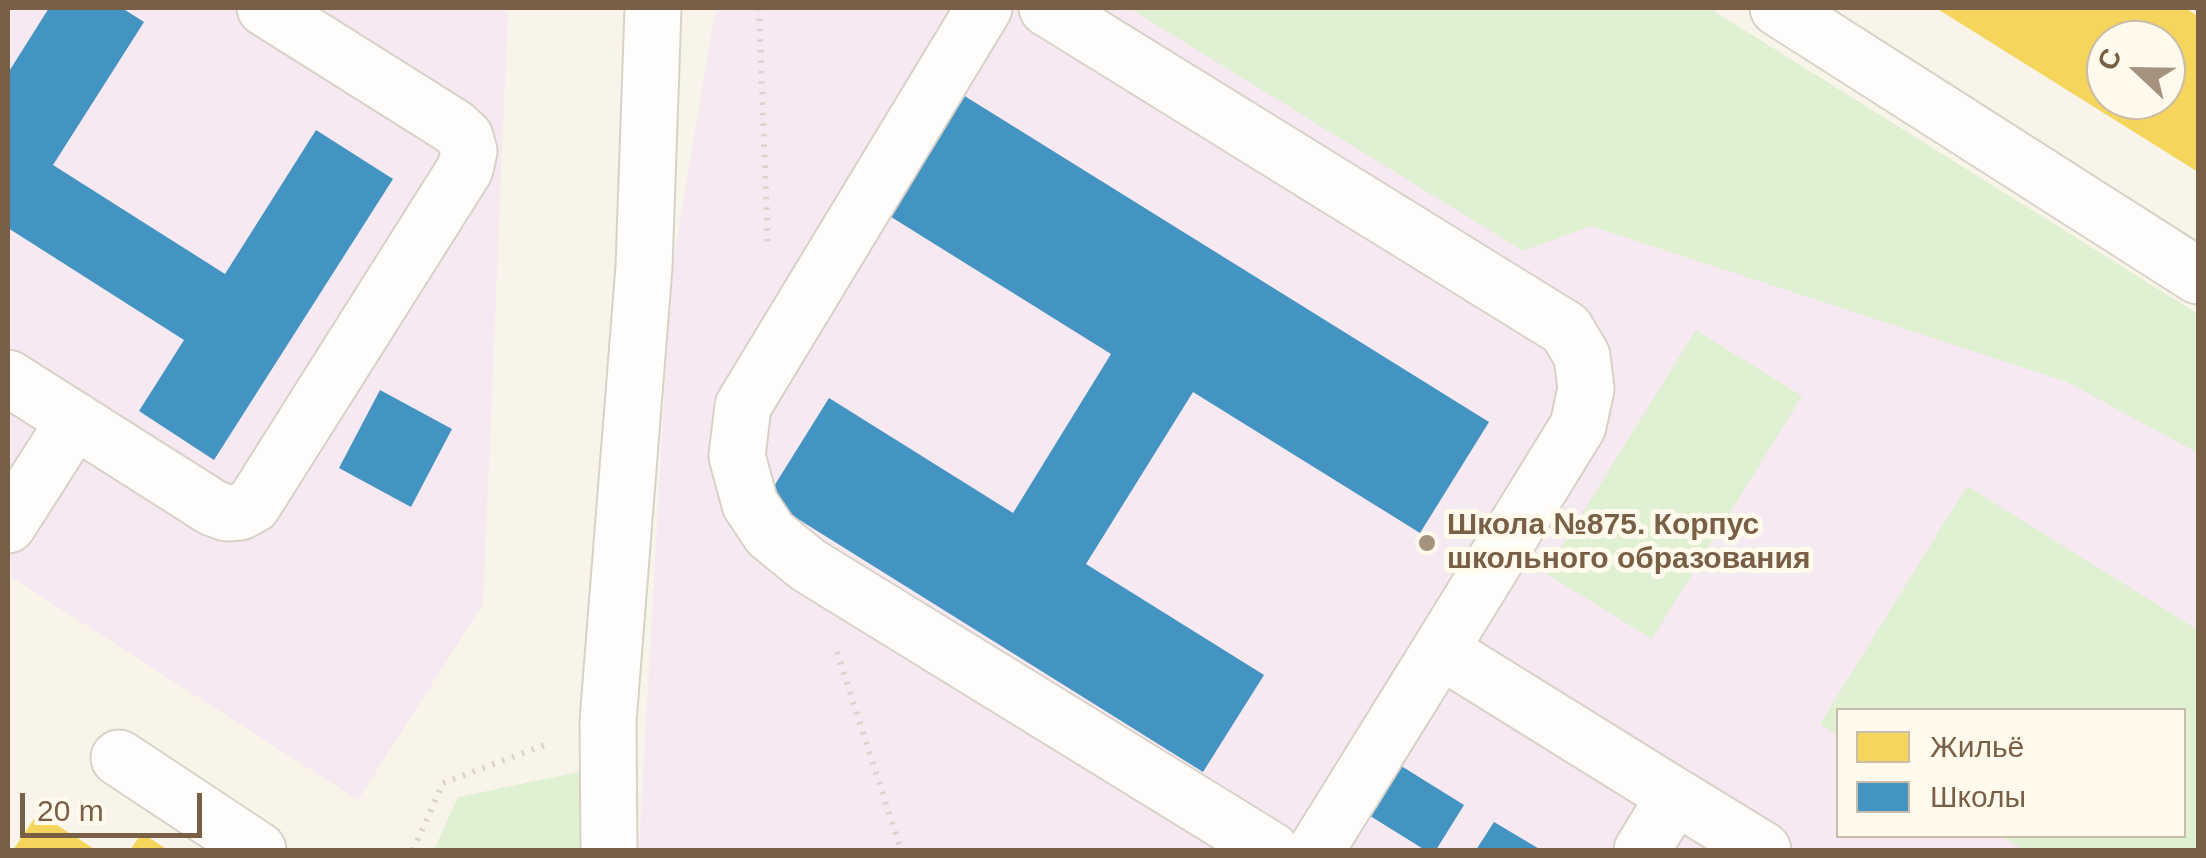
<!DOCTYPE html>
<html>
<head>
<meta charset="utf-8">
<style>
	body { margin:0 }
	#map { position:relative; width:2206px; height:858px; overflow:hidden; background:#f8f4e9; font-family:Arial,sans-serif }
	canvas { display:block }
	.frame { position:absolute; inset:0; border:10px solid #795f46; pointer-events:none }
	.legend { position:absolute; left:1836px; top:708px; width:350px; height:130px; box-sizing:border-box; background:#fffaeb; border:2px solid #c9bca9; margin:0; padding:12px 18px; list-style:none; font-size:30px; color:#795f46 }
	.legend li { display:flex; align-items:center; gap:20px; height:50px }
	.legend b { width:50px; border:2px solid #c9bca9 }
	.north { position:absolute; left:2086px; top:20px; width:100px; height:100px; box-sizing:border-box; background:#fffaeb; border:2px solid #c9bca9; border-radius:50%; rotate:292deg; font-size:28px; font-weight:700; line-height:40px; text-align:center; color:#795f46 }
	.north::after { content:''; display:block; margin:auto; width:35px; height:45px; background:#a5937f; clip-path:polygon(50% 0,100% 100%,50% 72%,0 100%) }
	.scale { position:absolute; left:20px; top:793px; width:182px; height:45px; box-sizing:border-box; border:5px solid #795f46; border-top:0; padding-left:12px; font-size:30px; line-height:35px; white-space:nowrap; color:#795f46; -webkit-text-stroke:8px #fffaeb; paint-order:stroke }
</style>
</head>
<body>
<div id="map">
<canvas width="2206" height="858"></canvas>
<div class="frame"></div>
<ul class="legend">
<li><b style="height:28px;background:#f6d55c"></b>Жильё</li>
<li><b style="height:28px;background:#4393c3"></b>Школы</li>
</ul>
<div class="north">С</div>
<div class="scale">20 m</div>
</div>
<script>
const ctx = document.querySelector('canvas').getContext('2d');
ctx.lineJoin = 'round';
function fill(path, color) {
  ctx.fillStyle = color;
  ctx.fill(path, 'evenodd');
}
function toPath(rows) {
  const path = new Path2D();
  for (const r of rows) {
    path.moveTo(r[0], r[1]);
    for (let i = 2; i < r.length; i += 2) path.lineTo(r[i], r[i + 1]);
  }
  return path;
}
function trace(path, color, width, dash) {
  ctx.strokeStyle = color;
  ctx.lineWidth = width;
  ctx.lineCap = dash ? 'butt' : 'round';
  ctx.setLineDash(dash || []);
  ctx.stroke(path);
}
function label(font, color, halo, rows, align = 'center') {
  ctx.font = font + ' Arial,sans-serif';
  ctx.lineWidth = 10;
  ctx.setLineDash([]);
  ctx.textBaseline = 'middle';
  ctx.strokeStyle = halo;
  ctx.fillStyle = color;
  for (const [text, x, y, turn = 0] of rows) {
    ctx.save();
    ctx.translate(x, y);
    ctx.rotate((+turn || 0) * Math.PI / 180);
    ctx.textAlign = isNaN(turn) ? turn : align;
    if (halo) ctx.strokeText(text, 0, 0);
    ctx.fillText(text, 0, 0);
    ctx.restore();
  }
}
const education = toPath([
	[8,8,508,8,483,604,358,800,8,575],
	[716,8,1619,8,2198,375,2198,850,639,850,671,275],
	[1838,710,2184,710,2184,836,1838,836]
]);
const green = toPath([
	[1129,8,1709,8,2198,314,2198,453,2067,382,1591,226,1523,251],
	[1696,330,1802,396,1652,639,1545,573],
	[1967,486,2198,630,2198,850,2024,850,2000,836,2184,836,2184,710,1838,710,1838,736,1820,724],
	[599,768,594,850,434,850,458,797]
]);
const homes = toPath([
	[1936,8,2185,8,2198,16,2198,172],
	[2106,40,2166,40,2166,100,2106,100],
	[38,813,96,850,13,850],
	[142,833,168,850,130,850]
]);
const schools = toPath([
	[49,8,122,8,144,22,53,165,225,274,316,130,393,179,214,460,139,411,184,340,8,228,8,73],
	[963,95,1489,422,1420,533,1193,392,1086,564,1264,675,1203,772,766,499,829,398,1013,513,1111,354,888,215],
	[380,390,452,429,411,507,339,468],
	[1398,764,1464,805,1436,850,1425,850,1367,814],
	[1494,822,1541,850,1476,850]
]);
const path = toPath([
	[759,8,768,248],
	[837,652,901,850],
	[413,850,443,783,550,743]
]);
const minor = toPath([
	[984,8,743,406,737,456,750,504,770,534,808,565,1271,850],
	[1047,8,1566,329,1582,356,1586,389,1578,426,1440,650,1675,796,1642,850],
	[1778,8,2198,276],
	[8,378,213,508,227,513,240,512,253,505,465,169,469,151,465,137,454,127,265,8],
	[8,525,75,420],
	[119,758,258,850],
	[1675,796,1763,850],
	[609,850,608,721,644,267,653,8],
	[1316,850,1440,650]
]);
const markers = [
	[1427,543,10,"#a5937f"]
];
const poiNames = [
	["Школа №875. Корпус",1447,526],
	["школьного образования",1447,560]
];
fill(education, '#f6e9f2');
fill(green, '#e0f0d2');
fill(homes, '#f6d55c');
fill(schools, '#4393c3');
trace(minor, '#d7d1c7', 59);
trace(path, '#dbd4cb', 6, [2.5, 8]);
trace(minor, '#fefdfc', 55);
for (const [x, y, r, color] of markers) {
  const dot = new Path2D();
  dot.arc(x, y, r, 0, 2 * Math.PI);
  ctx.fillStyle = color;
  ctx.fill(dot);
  trace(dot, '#fffaeb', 4);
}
label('bold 30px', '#795f46', '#fffaeb', poiNames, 'left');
</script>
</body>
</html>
